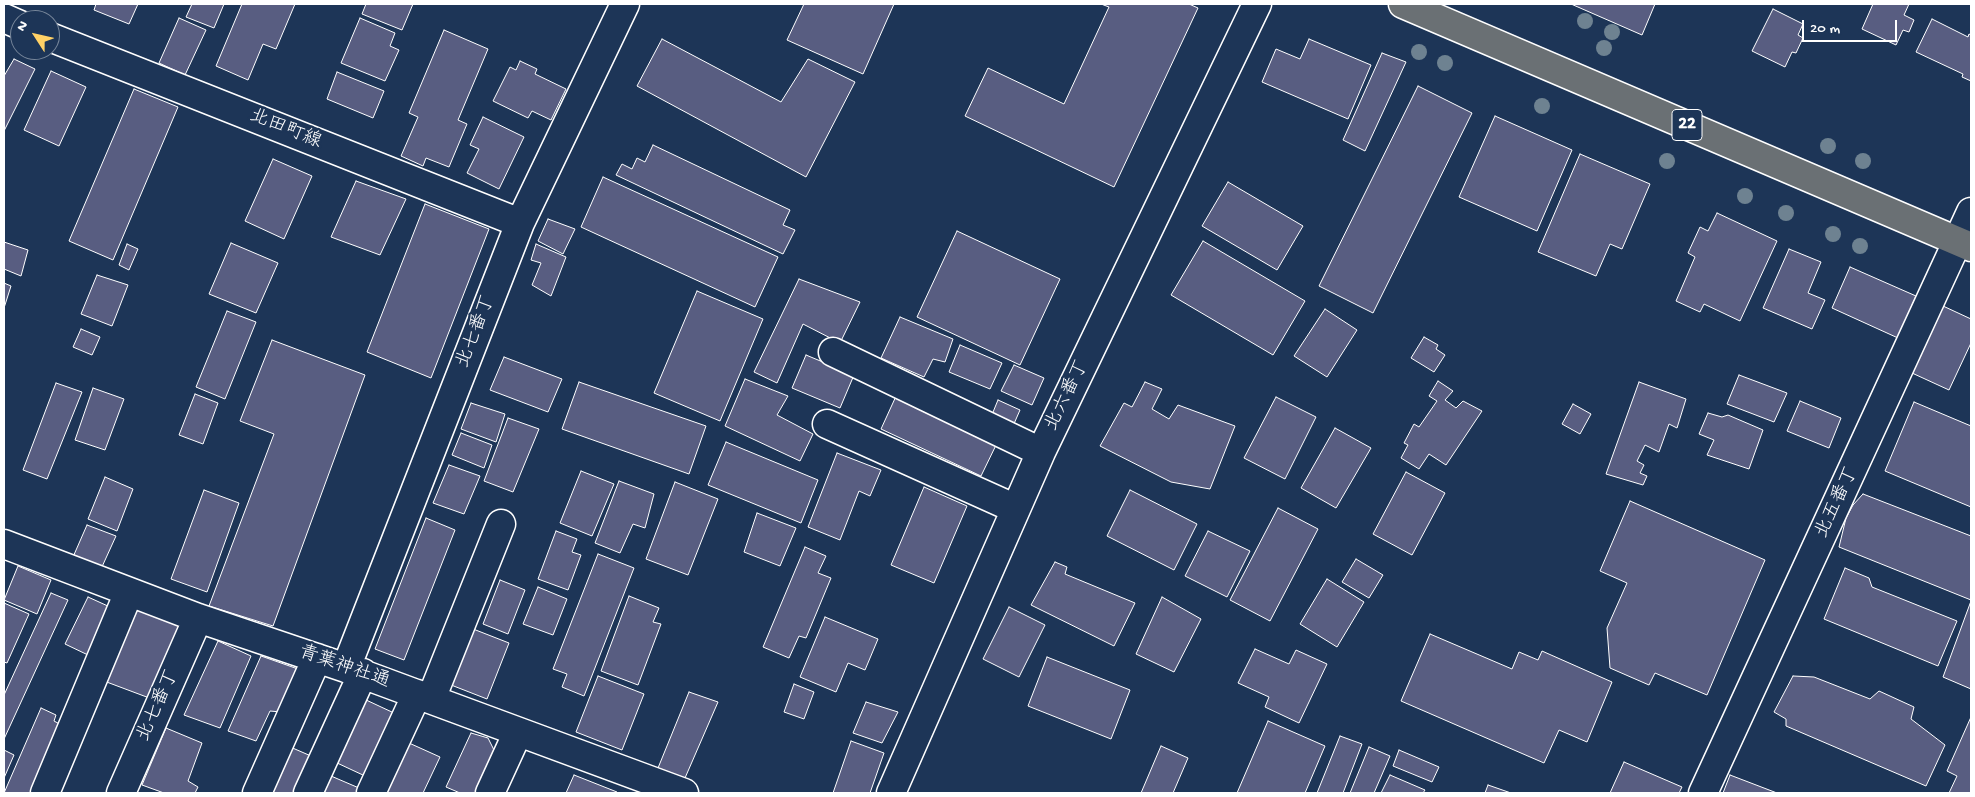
<!DOCTYPE html>
<html>
<head>
<meta charset="utf-8">
<style>
	body { margin:0 }
	#map { position:relative; width:1975px; height:797px; overflow:hidden; background:#1d3557; font-family:"Gochi Hand",sans-serif }
	canvas { display:block }
	.frame { position:absolute; inset:0; border:5px solid #fff; pointer-events:none }
	.north { position:absolute; left:10px; top:10px; width:50px; height:50px; box-sizing:border-box; background:#1d3557; border:1px solid #77869a; border-radius:50%; rotate:305deg; font-size:14px; font-weight:700; line-height:20px; text-align:center; color:#fff }
	.north::after { content:''; display:block; margin:auto; width:18px; height:22px; background:#ffd166; clip-path:polygon(50% 0,100% 100%,50% 72%,0 100%) }
	.scale { position:absolute; left:1802px; top:20px; width:95px; height:22px; box-sizing:border-box; border:2px solid #fff; border-top:0; padding-left:6px; font-size:15px; line-height:18px; white-space:nowrap; color:#fff; -webkit-text-stroke:4px #1d3557; paint-order:stroke }
</style>
</head>
<body>
<div id="map">
<canvas width="1975" height="797"></canvas>
<div class="frame"></div>
<div class="north">N</div>
<div class="scale">20 m</div>
</div>
<script>
const ctx = document.querySelector('canvas').getContext('2d');
ctx.lineJoin = 'round';
function fill(path, color) {
  ctx.fillStyle = color;
  ctx.fill(path, 'evenodd');
}
function toPath(rows) {
  const path = new Path2D();
  for (const r of rows) {
    path.moveTo(r[0], r[1]);
    for (let i = 2; i < r.length; i += 2) path.lineTo(r[i], r[i + 1]);
  }
  return path;
}
function trace(path, color, width, dash) {
  ctx.strokeStyle = color;
  ctx.lineWidth = width;
  ctx.lineCap = dash ? 'butt' : 'round';
  ctx.setLineDash(dash || []);
  ctx.stroke(path);
}
function label(font, color, halo, rows, align = 'center') {
  ctx.font = font + ' "Gochi Hand","Klee One",sans-serif';
  ctx.lineWidth = 4.5;
  ctx.setLineDash([]);
  ctx.textBaseline = 'middle';
  ctx.strokeStyle = halo;
  ctx.fillStyle = color;
  for (const [text, x, y, turn = 0] of rows) {
    ctx.save();
    ctx.translate(x, y);
    ctx.rotate((+turn || 0) * Math.PI / 180);
    ctx.textAlign = isNaN(turn) ? turn : align;
    if (halo) ctx.strokeText(text, 0, 0);
    ctx.fillText(text, 0, 0);
    ctx.restore();
  }
}
const building = toPath([
	[96,4,138,4,129,24,94,10,96,4],
	[192,4,224,4,214,28,186,17,192,4],
	[242,4,295,4,276,49,263,44,248,80,216,66,242,4],
	[366,4,413,4,402,30,362,14,366,4],
	[804,4,894,4,863,74,787,40,804,4],
	[1101,4,1189,4,1198,8,1114,187,965,116,988,68,1064,104,1109,7,1101,4],
	[1571,4,1655,4,1642,35,1571,4],
	[1873,4,1909,4,1904,15,1914,20,1909,32,1903,30,1896,45,1862,29,1873,4],
	[1773,9,1803,24,1798,35,1803,38,1796,53,1792,52,1785,67,1752,51,1773,9],
	[179,18,206,30,185,75,159,63,179,18],
	[360,18,395,33,390,46,399,50,385,81,341,63,360,18],
	[1932,19,1968,37,1969,34,1971,35,1971,81,1962,77,1963,74,1916,52,1932,19],
	[444,30,488,49,458,120,467,124,449,167,426,158,423,166,401,156,418,117,409,113,444,30],
	[662,39,781,102,808,59,855,82,806,177,637,86,662,39],
	[1309,39,1371,65,1348,119,1262,82,1276,49,1300,59,1309,39],
	[1382,53,1406,62,1365,151,1343,140,1382,53],
	[14,59,35,69,4,131,4,76,14,59],
	[520,61,537,69,535,74,566,89,551,120,532,111,528,118,493,101,510,67,516,70,520,61],
	[51,71,86,87,59,146,24,130,51,71],
	[337,72,384,91,373,118,327,99,337,72],
	[1418,86,1472,113,1373,313,1319,286,1418,86],
	[134,89,178,107,113,260,69,241,134,89],
	[1495,116,1572,150,1537,231,1459,197,1495,116],
	[483,117,524,137,499,189,467,173,479,149,470,145,483,117],
	[653,145,790,210,783,225,795,230,783,254,616,175,622,164,632,169,637,158,645,162,653,145],
	[1580,154,1650,184,1622,249,1610,244,1596,276,1538,252,1580,154],
	[273,159,312,176,284,239,245,221,273,159],
	[603,177,778,257,755,307,581,227,603,177],
	[356,181,406,199,380,255,331,237,356,181],
	[1228,182,1303,226,1277,270,1202,226,1228,182],
	[425,204,489,229,431,378,367,352,425,204],
	[1717,213,1777,241,1740,321,1704,304,1700,312,1676,301,1695,257,1688,253,1700,227,1708,231,1717,213],
	[548,219,575,229,563,254,538,241,548,219],
	[957,231,1060,279,1020,365,917,317,957,231],
	[1203,241,1305,301,1273,355,1171,295,1203,241],
	[4,242,28,250,21,276,4,269,4,242],
	[231,243,278,263,256,313,209,294,231,243],
	[127,244,138,249,129,270,119,265,127,244],
	[536,244,566,257,551,296,532,285,541,263,531,260,536,244],
	[1789,249,1821,262,1808,293,1825,300,1812,329,1763,308,1789,249],
	[1850,267,1916,296,1898,338,1832,308,1850,267],
	[97,275,128,285,112,326,81,314,97,275],
	[799,279,860,302,840,343,803,324,777,383,754,372,799,279],
	[4,283,11,286,4,308,4,283],
	[697,291,763,319,720,421,654,393,697,291],
	[1943,306,1971,319,1971,343,1949,390,1912,373,1943,306],
	[1325,309,1357,330,1327,377,1294,356,1325,309],
	[227,311,256,322,225,399,196,387,227,311],
	[900,317,953,339,945,362,933,359,924,377,881,358,900,317],
	[81,329,100,337,92,355,73,347,81,329],
	[1424,337,1438,345,1436,349,1445,355,1434,372,1411,358,1424,337],
	[272,340,365,375,273,626,209,606,274,434,240,421,272,340],
	[960,345,1002,363,990,389,949,372,960,345],
	[806,355,854,375,840,408,792,388,806,355],
	[504,357,562,379,548,412,490,390,504,357],
	[1014,365,1044,378,1032,405,1001,391,1014,365],
	[1739,375,1787,393,1774,422,1727,404,1739,375],
	[745,379,788,396,777,415,813,434,800,461,725,426,745,379],
	[1438,381,1453,391,1445,400,1456,408,1463,401,1482,411,1446,465,1429,454,1419,469,1401,458,1408,445,1404,443,1414,424,1419,427,1437,401,1429,396,1438,381],
	[579,382,706,426,689,474,562,429,579,382],
	[1145,382,1162,389,1152,409,1169,419,1178,405,1235,426,1210,489,1171,482,1100,446,1124,403,1132,407,1145,382],
	[1639,382,1686,399,1677,428,1669,424,1659,452,1645,445,1637,461,1644,465,1640,473,1647,476,1643,485,1606,474,1639,382],
	[56,383,82,392,47,479,23,470,56,383],
	[93,388,124,399,105,450,75,440,93,388],
	[195,394,218,403,203,444,179,435,195,394],
	[897,394,998,441,981,476,881,429,897,394],
	[1276,397,1316,417,1285,479,1244,458,1276,397],
	[998,400,1020,410,1013,426,991,417,998,400],
	[1800,401,1841,418,1829,448,1787,431,1800,401],
	[1914,402,1971,426,1971,507,1885,471,1914,402],
	[471,403,505,414,496,442,461,429,471,403],
	[1573,404,1591,414,1580,434,1562,424,1573,404],
	[1708,413,1722,417,1728,415,1763,430,1749,469,1707,455,1714,440,1699,434,1708,413],
	[508,418,539,429,513,492,484,481,508,418],
	[1335,428,1371,448,1336,508,1301,488,1335,428],
	[461,433,492,445,484,468,452,455,461,433],
	[726,442,818,480,801,523,708,485,726,442],
	[837,453,881,470,870,496,859,491,840,540,808,527,837,453],
	[449,465,480,476,464,514,433,503,449,465],
	[581,471,614,484,592,536,560,523,581,471],
	[1406,472,1445,493,1412,555,1373,534,1406,472],
	[105,477,133,489,117,531,88,519,105,477],
	[619,481,654,494,645,528,633,524,620,553,595,543,619,481],
	[675,482,718,499,688,575,646,559,675,482],
	[924,487,967,506,934,583,891,565,924,487],
	[204,490,239,503,207,592,171,579,204,490],
	[1130,490,1197,524,1174,570,1107,536,1130,490],
	[1863,494,1971,536,1971,600,1839,547,1846,518,1853,505,1863,494],
	[1630,501,1765,560,1707,695,1655,673,1649,685,1610,668,1607,628,1627,583,1600,571,1630,501],
	[1278,508,1318,529,1270,621,1230,600,1278,508],
	[757,513,796,528,780,566,744,552,757,513],
	[426,518,455,530,404,660,375,649,426,518],
	[87,525,116,536,101,569,73,557,87,525],
	[556,531,577,539,572,552,581,555,568,590,538,579,556,531],
	[1208,531,1250,551,1227,597,1185,576,1208,531],
	[805,547,826,556,818,573,831,578,806,638,799,636,789,658,763,647,805,547],
	[598,554,634,568,584,696,562,687,567,674,553,669,598,554],
	[1356,559,1383,575,1369,598,1342,582,1356,559],
	[1055,562,1067,567,1065,574,1135,603,1114,646,1031,605,1055,562],
	[18,566,51,580,37,614,4,600,18,566],
	[1845,568,1869,578,1872,587,1957,621,1938,666,1824,619,1845,568],
	[1327,579,1364,602,1337,647,1300,624,1327,579],
	[500,580,525,590,508,634,483,624,500,580],
	[538,587,567,599,553,635,523,624,538,587],
	[51,593,68,600,4,739,4,695,51,593],
	[629,596,659,608,653,622,661,624,638,685,601,671,629,596],
	[88,597,110,607,88,655,65,644,88,597],
	[1162,597,1201,619,1174,672,1136,654,1162,597],
	[1971,601,1971,689,1943,677,1971,601],
	[4,603,29,614,7,663,4,662,4,603],
	[134,606,181,624,152,699,104,681,134,606],
	[1009,607,1045,625,1019,677,983,659,1009,607],
	[825,617,878,639,865,670,848,663,836,692,800,677,825,617],
	[468,627,509,643,487,699,446,683,468,627],
	[1430,634,1512,669,1519,652,1538,660,1542,651,1612,682,1587,742,1559,730,1544,763,1401,701,1430,634],
	[218,641,251,656,220,728,184,715,218,641],
	[1255,649,1289,664,1296,650,1327,664,1299,723,1265,707,1269,697,1238,683,1255,649],
	[261,656,298,669,281,712,270,711,256,741,228,731,261,656],
	[1047,657,1130,690,1111,739,1028,706,1047,657],
	[598,676,644,694,622,750,576,732,598,676],
	[1793,676,1814,677,1870,699,1879,691,1914,707,1911,719,1945,745,1926,786,1786,726,1786,719,1774,712,1793,676],
	[794,684,814,692,804,719,784,712,794,684],
	[689,692,718,702,685,778,658,768,689,692],
	[364,699,394,713,365,776,335,762,364,699],
	[866,702,898,712,882,743,853,733,866,702],
	[41,708,56,715,54,721,67,728,37,793,4,793,41,708],
	[1971,717,1971,793,1949,793,1957,776,1947,771,1971,717],
	[1268,721,1325,746,1305,793,1237,793,1268,721],
	[166,728,202,743,188,781,198,787,195,793,164,793,142,785,166,728],
	[471,733,488,738,496,754,477,793,460,793,446,787,471,733],
	[1340,736,1362,744,1343,793,1317,793,1340,736],
	[851,741,884,753,870,793,833,793,851,741],
	[409,743,440,757,423,793,386,793,409,743],
	[288,746,311,756,293,793,266,793,288,746],
	[1161,746,1188,758,1173,793,1141,793,1161,746],
	[1369,747,1390,756,1374,793,1350,793,1369,747],
	[4,750,14,755,4,778,4,750],
	[1399,750,1439,767,1432,782,1393,766,1399,750],
	[1624,762,1682,787,1679,793,1610,793,1624,762],
	[574,775,617,792,616,793,566,793,574,775],
	[1390,775,1425,790,1423,793,1381,793,1390,775],
	[1730,775,1777,793,1723,793,1730,775],
	[331,776,359,788,357,793,324,793,331,776],
	[1488,785,1511,793,1485,793,1488,785]
]);
const minor = toPath([
	[4,18,20,25],
	[50,37,520,223],
	[833,352,1041,452],
	[827,424,1016,509],
	[4,544,198,618,346,668,684,793],
	[346,668,520,223,625,4],
	[431,699,501,524],
	[45,793,129,592],
	[121,793,198,618],
	[257,793,317,658],
	[308,793,363,673],
	[371,793,417,694],
	[490,793,518,732],
	[891,793,1041,452,1257,4],
	[1703,793,1971,212]
]);
const major = toPath([
	[1403,4,1971,247]
]);
const trees = [
	[1585,21],
	[1612,32],
	[1604,48],
	[1419,52],
	[1445,63],
	[1542,106],
	[1828,146],
	[1667,161],
	[1863,161],
	[1745,196],
	[1786,213],
	[1833,234],
	[1860,246]
];
const shields = [
	[1687,125,30]
];
const shieldNames = [
	["22",1687,125]
];
const streetNames = [
	["北田町線",285,130,22],
	["北七番丁",477,332,-69],
	["北六番丁",1068,396,-64],
	["北五番丁",1838,503,-65],
	["青葉神社通",344,668,19],
	["北七番丁",159,706,-66]
];
fill(building, '#585d81');
trace(building, '#fff', 1);
trace(minor, '#fff', 31);
trace(major, '#fff', 31);
trace(minor, '#1d3557', 28);
trace(major, '#6a7074', 28);
ctx.fillStyle = '#6e8291';
for (const [x, y] of trees) {
  ctx.beginPath();
  ctx.arc(x, y, 8, 0, 2 * Math.PI);
  ctx.fill();
}
for (const [x, y, w] of shields) {
  const box = new Path2D();
  box.roundRect(x - w / 2, y - 15.5, w, 31, 4);
  ctx.fillStyle = '#1d3557';
  ctx.fill(box);
  trace(box, '#fff', 1);
}
label('bold 18px', '#fff', null, shieldNames);
label('19px', '#fff', '#1d3557', streetNames);
</script>
</body>
</html>
